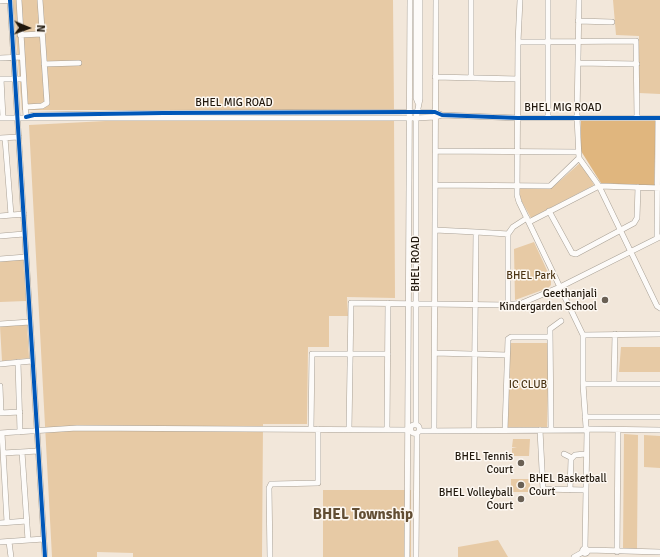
<!DOCTYPE html>
<html>
<head>
<meta charset="utf-8">
<style>
	body { margin:0 }
	#map { position:relative; width:660px; height:557px; overflow:hidden; background:#f2e7da; font-family:Signika,sans-serif }
	canvas { display:block }
	.north { position:absolute; left:8px; top:8px; width:40px; height:40px; -webkit-text-stroke:3px #fdf8f2; paint-order:stroke; rotate:92deg; font-size:11px; font-weight:700; line-height:16px; text-align:center; color:#20170c }
	.north::after { content:''; display:block; margin:auto; width:14px; height:18px; background:#20170c; clip-path:polygon(50% 0,100% 100%,50% 72%,0 100%) }
</style>
</head>
<body>
<div id="map">
<canvas width="660" height="557"></canvas>
<div class="north">N</div>
</div>
<script>
const ctx = document.querySelector('canvas').getContext('2d');
ctx.lineJoin = 'round';
function fill(path, color) {
  ctx.fillStyle = color;
  ctx.fill(path, 'evenodd');
}
function toPath(rows) {
  const path = new Path2D();
  for (const r of rows) {
    if (r.length === 3) {
      path.moveTo(r[0] + r[2], r[1]);
      path.arc(r[0], r[1], r[2], 0, 2 * Math.PI);
      continue;
    }
    path.moveTo(r[0], r[1]);
    for (let i = 2; i < r.length; i += 2) path.lineTo(r[i], r[i + 1]);
  }
  return path;
}
function trace(path, color, width, dash) {
  ctx.strokeStyle = color;
  ctx.lineWidth = width;
  ctx.lineCap = dash ? 'butt' : 'round';
  ctx.setLineDash(dash || []);
  ctx.stroke(path);
}
function label(font, color, halo, rows, align = 'center') {
  ctx.font = font + ' Signika,sans-serif';
  ctx.lineWidth = 3;
  ctx.setLineDash([]);
  ctx.textBaseline = 'middle';
  ctx.strokeStyle = halo;
  ctx.fillStyle = color;
  for (const [text, x, y, turn = 0] of rows) {
    ctx.save();
    ctx.translate(x, y);
    ctx.rotate((+turn || 0) * Math.PI / 180);
    ctx.textAlign = isNaN(turn) ? turn : align;
    if (halo) ctx.strokeText(text, 0, 0);
    ctx.fillText(text, 0, 0);
    ctx.restore();
  }
}
const green = toPath([
	[13,0,393,0,394,110,22,110],
	[613,0,660,0,660,94,639,93,639,36,616,35],
	[394,117,395,298,347,297,348,316,329,316,329,347,308,347,307,424,263,424,262,557,133,557,133,553,97,552,97,557,52,557,29,125,163,118],
	[581,162,594,185,531,218,520,198,520,188,552,188],
	[534,242,551,279,551,285,548,288,515,300,514,249],
	[23,259,26,301,0,302,0,261],
	[27,325,29,358,2,361,0,326],
	[509,343,549,343,547,427,508,427],
	[621,347,660,347,660,372,619,372],
	[624,434,638,435,637,549,623,549],
	[644,435,660,436,660,468,644,467],
	[513,439,530,439,529,456,512,456,512,448,517,448,512,447],
	[511,479,530,479,530,492,511,492],
	[323,490,411,490,411,557,323,557],
	[498,540,508,557,458,557,458,547]
]);
const water = toPath([
	[581,120,656,120,654,186,601,183,581,151]
]);
const minor = toPath([
	[10,0,45,557],
	[19,0,26,117],
	[416,0,416,98,418,103],
	[520,0,518,42,517,195,519,202,583,335,583,384,586,427],
	[579,0,577,117,579,158,599,186,657,306,660,308],
	[0,1,10,0],
	[578,21,612,22],
	[20,35,42,34],
	[518,42,636,41,637,118],
	[0,58,22,57],
	[578,63,637,64],
	[44,64,79,63],
	[435,77,518,79],
	[471,78,471,0],
	[0,79,23,79],
	[1,79,3,118],
	[26,107,42,106,47,103,40,0],
	[26,117,34,115,163,113,409,112,435,112,442,115,518,118,660,118],
	[548,117,548,0],
	[0,118,416,118,435,117,442,115],
	[0,138,19,137],
	[5,138,11,215],
	[435,151,578,152],
	[435,185,550,186,579,158],
	[549,211,572,253,576,254,634,223,637,218,638,187],
	[0,216,24,214],
	[529,222,599,186,660,188],
	[435,230,476,232,474,430],
	[476,232,508,234],
	[0,236,24,234],
	[657,237,658,118],
	[0,259,26,257],
	[508,305,508,234,513,227,527,218],
	[0,324,30,322],
	[583,335,660,334],
	[435,353,507,355],
	[18,362,20,432],
	[0,364,32,361],
	[583,384,660,384],
	[614,384,615,334],
	[0,386,1,413],
	[0,413,20,412],
	[585,417,660,417],
	[415,429,4.5],
	[416,425,416,118,420,99,420,0],
	[311,429,312,354,388,354],
	[349,429,351,303,508,305,522,303,560,287,660,237],
	[387,429,388,303],
	[589,429,660,430],
	[434,430,436,0],
	[505,430,508,339,511,337,550,337],
	[540,430,543,489,585,490],
	[551,430,550,329,561,321],
	[419,431,584,430],
	[0,433,77,428,409,430],
	[2,433,7,522],
	[22,452,28,540],
	[3,453,38,451],
	[564,454,572,458],
	[570,490,571,459,575,455,585,454],
	[0,523,27,521],
	[0,542,44,539],
	[9,542,11,557],
	[585,548,587,432],
	[585,551,2.5],
	[588,550,660,552],
	[617,552,618,430],
	[270,557,269,488,271,484,274,484,318,483,318,429],
	[407,557,410,0],
	[416,557,417,433],
	[574,557,583,552]
]);
const cycleway = toPath([
	[10,0,45,557],
	[26,117,34,115,163,113,409,112,435,112,442,115,518,118,660,118]
]);
const markers = [
	[605,300,4,"#6a6054"],
	[521,463,4,"#6a6054"],
	[521,485,4,"#6a6054"],
	[521,499,4,"#6a6054"]
];
const streetNames = [
	["BHEL MIG ROAD",234,103],
	["BHEL MIG ROAD",563,108],
	["BHEL ROAD",416,264,-90]
];
const parkNames = [
	["BHEL Park",531,276],
	["IC CLUB",528,385]
];
const poiNames = [
	["Geethanjali",597,294],
	["Kindergarden School",597,307],
	["BHEL Tennis",513,457],
	["Court",513,470],
	["BHEL Basketball",529,479,"left"],
	["Court",529,492,"left"],
	["BHEL Volleyball",513,493],
	["Court",513,506]
];
const districtNames = [
	["BHEL Township",363,515]
];
fill(green, '#e7caa5');
fill(water, '#e0b67e');
trace(minor, '#a8a095', 6);
trace(minor, '#fdfbf9', 5);
trace(cycleway, '#0057b8', 4);
for (const [x, y, r, color] of markers) {
  const dot = new Path2D();
  dot.arc(x, y, r, 0, 2 * Math.PI);
  ctx.fillStyle = color;
  ctx.fill(dot);
  trace(dot, '#fdf8f2', 1.5);
}
label('11px', '#20170c', '#fdf8f2', streetNames);
label('11px', '#4c3515', '#fdf8f2', parkNames);
label('11px', '#20170c', '#fdf8f2', poiNames, 'right');
label('bold 15px', '#624e34', '#fdf8f2', districtNames);
</script>
</body>
</html>
